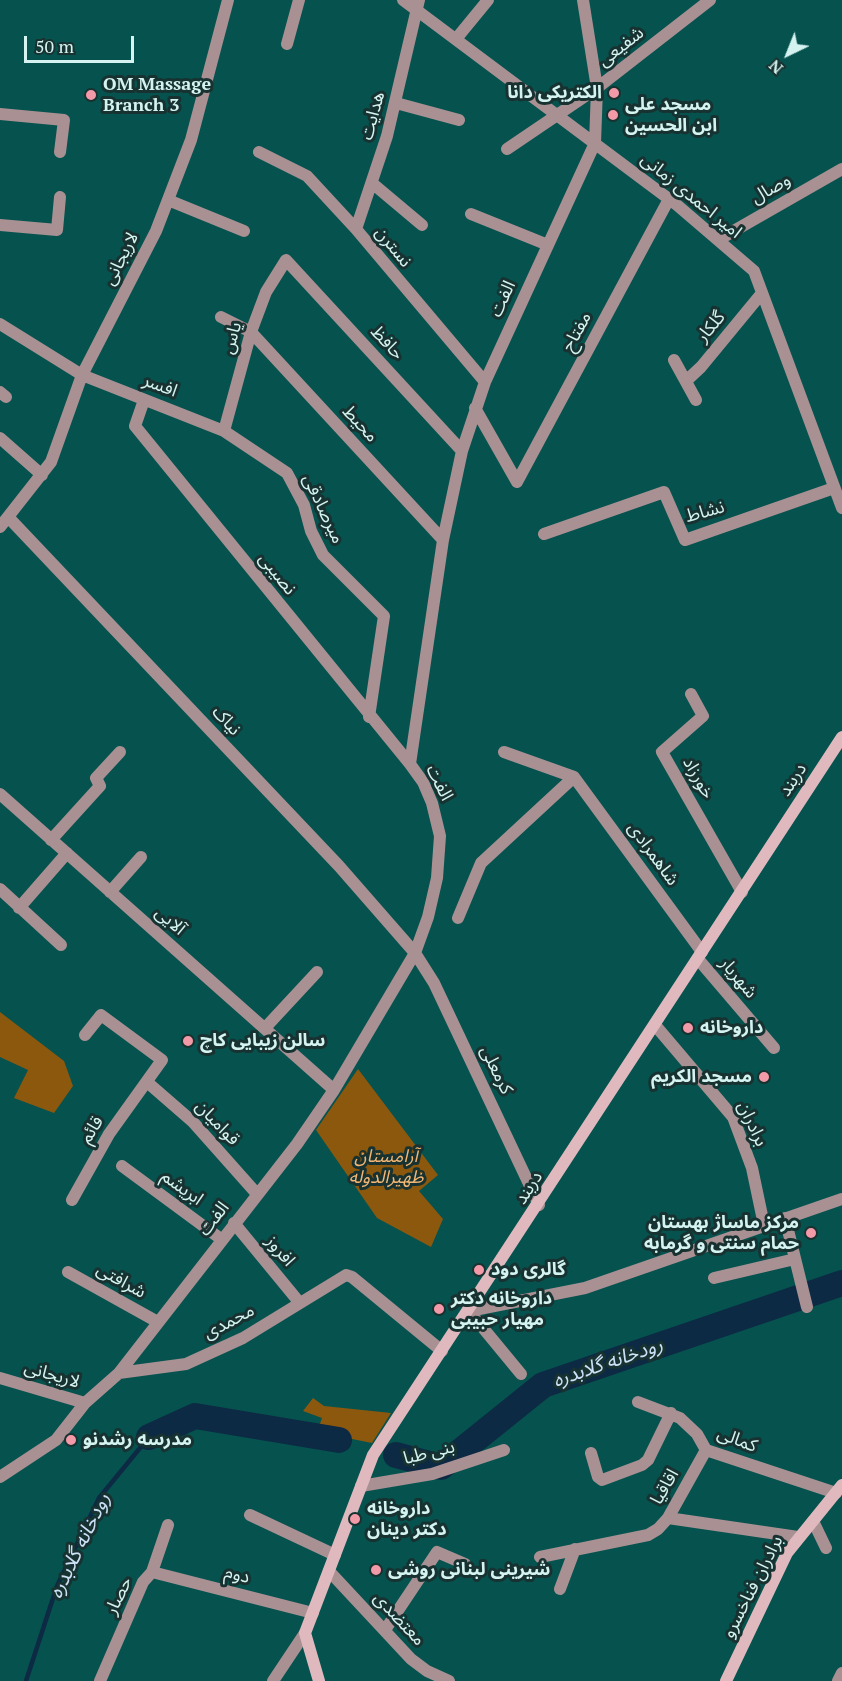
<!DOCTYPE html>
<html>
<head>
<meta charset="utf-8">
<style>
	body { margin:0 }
	#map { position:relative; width:842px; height:1681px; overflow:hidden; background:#06524e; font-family:"PT Serif",serif }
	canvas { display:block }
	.north { position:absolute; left:758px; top:24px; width:60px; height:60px; -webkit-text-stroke:4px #173230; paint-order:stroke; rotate:223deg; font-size:16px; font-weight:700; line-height:24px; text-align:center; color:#d5f4f1 }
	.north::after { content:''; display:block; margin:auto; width:21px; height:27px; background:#d5f4f1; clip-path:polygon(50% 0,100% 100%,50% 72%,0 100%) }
	.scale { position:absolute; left:24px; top:36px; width:110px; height:27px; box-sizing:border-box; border:3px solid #d5f4f1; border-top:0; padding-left:8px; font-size:18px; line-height:21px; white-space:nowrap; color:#d5f4f1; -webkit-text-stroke:4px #173230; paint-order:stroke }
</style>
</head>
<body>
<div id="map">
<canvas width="842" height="1681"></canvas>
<div class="north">N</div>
<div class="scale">50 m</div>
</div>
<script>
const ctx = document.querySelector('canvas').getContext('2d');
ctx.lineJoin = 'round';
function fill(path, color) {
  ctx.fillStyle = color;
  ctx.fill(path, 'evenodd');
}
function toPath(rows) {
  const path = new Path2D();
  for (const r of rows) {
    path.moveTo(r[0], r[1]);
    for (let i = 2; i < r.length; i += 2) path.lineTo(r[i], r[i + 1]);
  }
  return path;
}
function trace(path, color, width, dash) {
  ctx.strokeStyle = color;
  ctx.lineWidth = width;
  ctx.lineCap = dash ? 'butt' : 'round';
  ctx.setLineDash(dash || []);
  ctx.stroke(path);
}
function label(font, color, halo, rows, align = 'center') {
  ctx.font = font + ' "PT Serif","Noto Sans Arabic",serif';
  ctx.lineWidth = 6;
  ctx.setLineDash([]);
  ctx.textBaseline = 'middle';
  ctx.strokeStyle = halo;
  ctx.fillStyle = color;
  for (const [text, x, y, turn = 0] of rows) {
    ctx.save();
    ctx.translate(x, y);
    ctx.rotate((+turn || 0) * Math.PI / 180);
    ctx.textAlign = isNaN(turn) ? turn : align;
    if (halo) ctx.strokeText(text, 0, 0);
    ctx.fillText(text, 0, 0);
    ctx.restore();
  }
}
const green = toPath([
	[0,1012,64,1061,73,1086,54,1113,14,1098,28,1070,0,1057],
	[358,1069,438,1175,419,1191,443,1219,431,1247,377,1218,316,1130],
	[313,1398,324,1406,391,1413,372,1443,317,1432,322,1418,303,1411]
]);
const stream = toPath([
	[26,1681,57,1586,99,1498,149,1437]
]);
const river = toPath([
	[149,1437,195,1416,339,1440],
	[396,1455,441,1467,543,1385,842,1283]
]);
const street = toPath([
	[403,0,677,205,754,271,842,508],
	[456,39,488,0],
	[287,44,299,0],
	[396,103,459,120],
	[0,114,64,120,60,152],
	[507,149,597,88,583,0],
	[259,152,307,176,356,229,485,382],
	[372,183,422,225],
	[168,200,244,231],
	[471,214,548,245],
	[0,225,57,230,60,197],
	[356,229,387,136,419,0],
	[718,240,842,169],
	[221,317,251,332,443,540],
	[0,324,82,375,224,431,287,473,304,505,311,531,323,555,384,616,369,717],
	[674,360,696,400],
	[686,381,701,367,762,293],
	[0,392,6,397],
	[144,400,135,426,410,764],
	[475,408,517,482],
	[224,431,251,332,266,292,286,260,462,451],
	[0,438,42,475],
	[517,482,669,199],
	[9,518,339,866,415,953,434,983,539,1205],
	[0,527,51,462,82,375,156,231,191,140,228,0],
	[544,534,664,492,685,540,834,488],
	[691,694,703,716,662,752,742,892],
	[504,752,574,777],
	[0,794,334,1090],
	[51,840,100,786,96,778,120,752],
	[0,889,61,945],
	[110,892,141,857],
	[19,908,67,853],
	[458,918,481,863,574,777,702,952],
	[698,959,774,1048],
	[655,1025,733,1117,752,1168,764,1225],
	[265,1028,317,972],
	[147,1082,193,1122,257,1194],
	[122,1166,221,1239],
	[72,1200,109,1134,162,1060,101,1015,85,1035],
	[785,1218,807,1307],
	[234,1223,299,1302],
	[68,1272,156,1321],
	[714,1278,795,1259],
	[119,1373,186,1364,243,1338,346,1275,352,1277,442,1351],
	[521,1374,469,1311,585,1288,842,1199],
	[0,1378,85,1403,119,1373,297,1144,334,1090,415,953,428,917,437,878,440,836,432,803,423,782,410,764,443,540,462,451,485,382,595,143,597,88,710,0],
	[638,1402,680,1418,697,1434,706,1450,836,1493],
	[591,1453,598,1477,602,1480,642,1465,648,1460,671,1413],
	[0,1477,56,1440,85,1403],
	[361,1486,432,1474,504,1450],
	[250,1515,335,1555],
	[668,1518,798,1537],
	[813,1521,826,1548],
	[540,1557,648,1535,658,1529,668,1518,706,1450],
	[329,1571,411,1659,427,1671,449,1681],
	[152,1572,313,1613],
	[560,1589,575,1549],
	[385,1630,437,1552,465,1564],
	[100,1681,143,1582,152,1572,168,1525],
	[273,1681,305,1633],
	[838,1681,842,1673]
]);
const secondary = toPath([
	[319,1681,305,1633,373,1455,842,737],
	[726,1681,787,1553,842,1485]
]);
const markers = [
	[614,93,6,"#f39aa9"],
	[91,95,6,"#f39aa9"],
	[613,115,6,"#f39aa9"],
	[688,1028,6,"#f39aa9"],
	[188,1041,6,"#f39aa9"],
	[764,1077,6,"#f39aa9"],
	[811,1233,6,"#f39aa9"],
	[479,1270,6,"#f39aa9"],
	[439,1309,6,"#f39aa9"],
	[71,1440,6,"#f39aa9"],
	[355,1519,6,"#f39aa9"],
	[376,1570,6,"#f39aa9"]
];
const streetNames = [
	["شفیعی",621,47,-38],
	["هدایت",373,116,-75],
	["وصال",771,189,-30],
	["امیر احمدی زمانی",691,196,39],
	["نسترن",393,247,51],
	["لاریجانی",121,259,-63],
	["الفت",503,299,-65],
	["گلکار",711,327,-50],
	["مفتاح",577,332,-62],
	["یاس",232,338,-74],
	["حافظ",387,343,47],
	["افسر",160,386,21],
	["محیط",360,424,47],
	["میرصادقی",323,509,65],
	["نشاط",705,512,-15],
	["نصیبی",277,574,51],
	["نیاک",226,721,47],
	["خورزاد",698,778,60],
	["دربند",793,780,-57],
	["الفت",439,783,63],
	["شاهمرادی",653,854,54],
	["آلایی",170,921,41],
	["شهریار",738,978,50],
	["کرمعلی",496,1070,64],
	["قوامیان",217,1123,46],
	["برادران",752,1124,65],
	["قائم",92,1130,-58],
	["ابریشم",182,1188,36],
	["دربند",529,1188,-57],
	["الفت",214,1219,-52],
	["افروز",280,1251,50],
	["شرافتی",121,1281,29],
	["محمدی",229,1322,-28],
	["لاریجانی",52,1375,16],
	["کمالی",737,1440,21],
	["بنی طبا",429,1453,-14],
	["اقاقیا",665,1487,-60],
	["دوم",237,1575,14],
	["برادران فناخسرو",753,1587,-63],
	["حصار",119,1596,-64],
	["معتضدی",399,1619,47]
];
const poiNames = [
	["OM Massage",103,85],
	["Branch 3",103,106],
	["الکتریکی دانا",602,93,"right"],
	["مسجد علی",625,105],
	["ابن الحسین",625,126],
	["داروخانه",700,1028],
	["سالن زیبایی کاچ",200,1041],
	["مسجد الکریم",752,1077,"right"],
	["مرکز ماساژ بهستان",799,1223,"right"],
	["حمام سنتی و گرمابه",799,1244,"right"],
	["گالری دود",491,1270],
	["داروخانه دکتر",451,1299],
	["مهیار حبیبی",451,1320],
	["مدرسه رشدنو",83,1440],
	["داروخانه",367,1509],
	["دکتر دینان",367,1530],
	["شیرینی لبنانی روشی",388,1570]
];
const parkNames = [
	["آرامستان",386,1157],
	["ظهیرالدوله",386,1178]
];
const waterNames = [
	["رودخانه گلابدره",608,1363,-19],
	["رودخانه گلابدره",80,1546,-64]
];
fill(green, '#8c580e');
trace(stream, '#0d2a44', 4.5);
trace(river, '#0d2a44', 26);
trace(street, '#a99093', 12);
trace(secondary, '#dfb9be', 12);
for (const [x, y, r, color] of markers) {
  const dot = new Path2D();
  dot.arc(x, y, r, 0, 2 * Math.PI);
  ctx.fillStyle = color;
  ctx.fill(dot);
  trace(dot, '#173230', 2);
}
label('18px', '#d5f4f1', '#173230', streetNames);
label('bold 18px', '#d5f4f1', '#173230', poiNames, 'left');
label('italic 18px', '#f2b775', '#173230', parkNames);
label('italic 20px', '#cde1f6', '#173230', waterNames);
</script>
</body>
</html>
